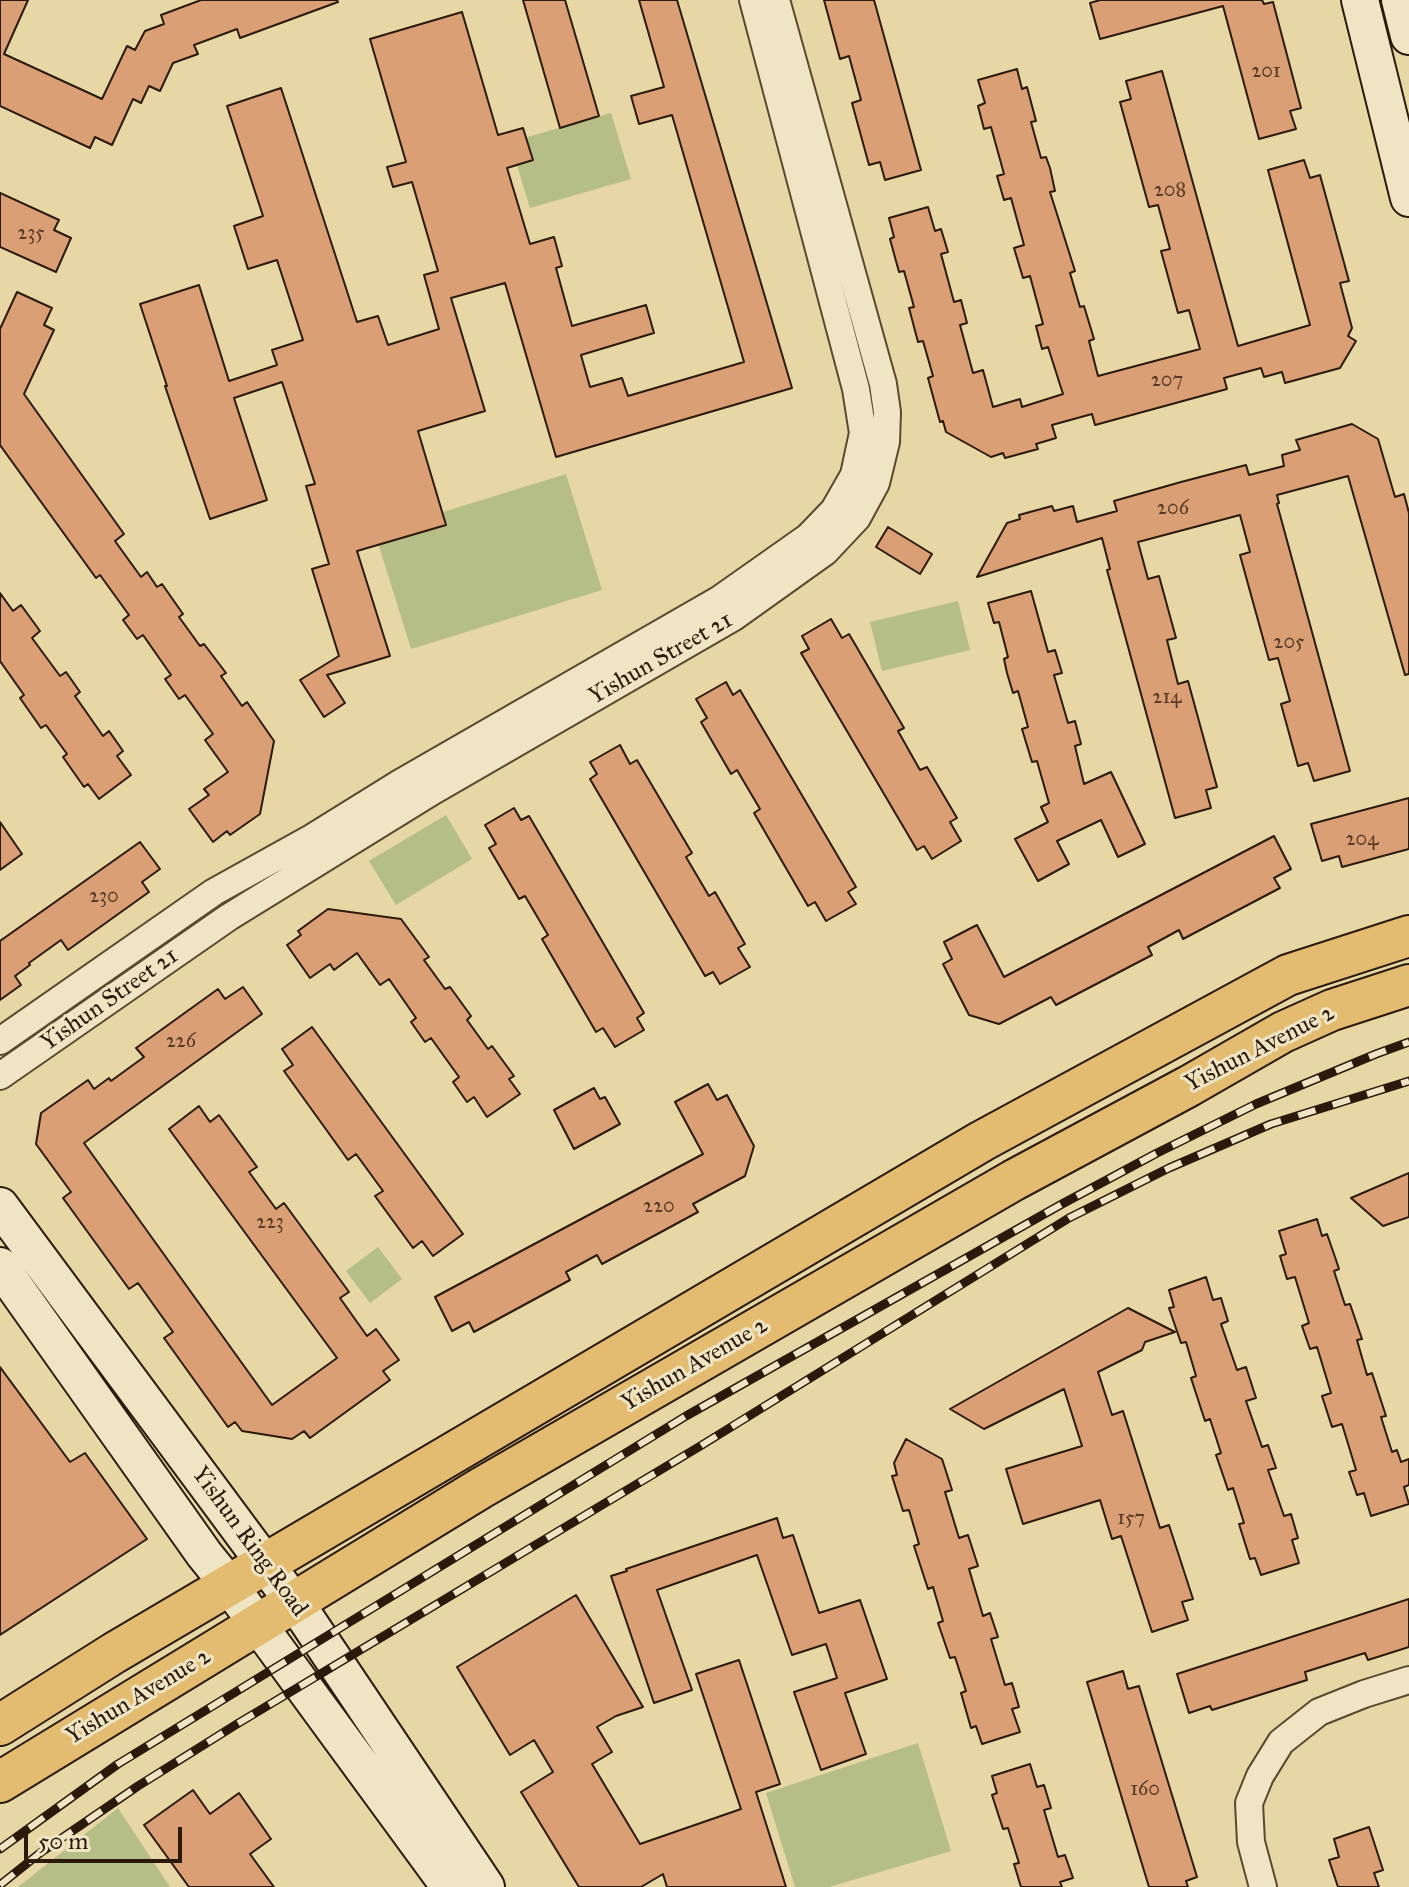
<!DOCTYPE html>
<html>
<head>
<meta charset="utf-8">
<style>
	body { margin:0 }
	#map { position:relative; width:1409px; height:1887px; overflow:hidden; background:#e6d7a4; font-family:"IM FELL Great Primer",serif }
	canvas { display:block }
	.scale { position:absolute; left:24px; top:1827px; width:158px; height:36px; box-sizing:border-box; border:4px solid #2b1a0b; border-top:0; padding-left:10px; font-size:24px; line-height:28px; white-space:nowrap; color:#2b1a0b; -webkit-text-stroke:6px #efe5c4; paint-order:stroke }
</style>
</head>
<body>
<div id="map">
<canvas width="1409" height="1887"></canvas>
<div class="scale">50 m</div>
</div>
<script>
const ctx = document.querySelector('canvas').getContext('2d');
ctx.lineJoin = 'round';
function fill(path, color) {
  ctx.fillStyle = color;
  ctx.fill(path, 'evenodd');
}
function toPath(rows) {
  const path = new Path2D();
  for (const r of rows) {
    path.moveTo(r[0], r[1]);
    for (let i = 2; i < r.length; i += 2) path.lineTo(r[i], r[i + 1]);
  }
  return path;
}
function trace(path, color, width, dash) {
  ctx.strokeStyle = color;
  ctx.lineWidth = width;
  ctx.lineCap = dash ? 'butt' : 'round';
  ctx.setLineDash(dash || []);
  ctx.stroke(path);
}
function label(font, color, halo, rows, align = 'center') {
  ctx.font = font + ' "IM FELL Great Primer",serif';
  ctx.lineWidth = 6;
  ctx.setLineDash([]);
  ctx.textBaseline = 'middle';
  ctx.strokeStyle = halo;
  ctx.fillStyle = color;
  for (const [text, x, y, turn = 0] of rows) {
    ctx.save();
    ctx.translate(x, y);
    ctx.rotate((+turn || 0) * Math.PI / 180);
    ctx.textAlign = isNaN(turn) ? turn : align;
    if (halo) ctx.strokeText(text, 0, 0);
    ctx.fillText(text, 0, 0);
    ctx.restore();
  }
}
const green = toPath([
	[611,113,631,179,530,208,510,142],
	[566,474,602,590,411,649,375,533],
	[958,601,970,650,882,671,870,622],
	[446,815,472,859,396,905,369,861],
	[378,1247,402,1279,370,1303,346,1271],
	[918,1743,951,1851,829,1887,795,1887,766,1793],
	[118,1808,170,1887,18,1887]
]);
const building = toPath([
	[0,0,28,0,4,54,102,99,127,46,135,50,145,31,164,24,161,15,201,0,337,0,338,2,240,38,237,29,194,45,198,54,173,63,160,91,149,86,141,103,133,99,112,145,95,137,90,148,0,106,0,0],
	[523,0,565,0,599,116,560,128,523,0],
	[639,0,677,0,792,388,556,457,505,283,451,298,485,411,418,431,446,525,357,551,390,656,327,675,345,703,324,717,300,680,339,656,312,569,329,564,306,486,315,484,282,382,234,398,267,500,210,519,165,386,167,386,140,304,199,285,229,381,277,365,272,350,303,340,277,260,248,269,234,226,263,216,227,106,281,88,357,322,378,316,388,345,439,329,424,275,438,271,412,182,393,187,387,167,406,162,370,39,462,12,498,135,523,128,533,160,507,168,530,244,554,237,562,266,556,268,572,326,646,305,654,333,581,355,590,387,622,378,628,396,744,362,672,115,639,124,631,96,664,87,639,0],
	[824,0,874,0,921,170,885,180,880,162,869,165,852,103,861,100,849,56,840,59,824,0],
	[1100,0,1262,0,1264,4,1273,2,1301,108,1290,111,1296,129,1259,139,1223,6,1100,39,1090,3,1100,0],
	[1017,69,1022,89,1027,87,1036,121,1031,122,1041,158,1046,157,1050,168,1055,191,1050,192,1075,271,1070,273,1080,307,1084,306,1094,339,1089,341,1098,376,1200,349,1189,310,1178,313,1161,251,1170,249,1158,205,1149,207,1120,102,1131,99,1126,81,1162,71,1238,346,1310,325,1268,170,1304,160,1310,178,1320,175,1349,281,1340,283,1352,328,1348,336,1356,341,1340,368,1285,383,1282,372,1264,377,1261,368,1224,378,1227,389,1095,425,1092,414,1052,425,1056,438,1036,444,1038,449,1005,458,1003,453,991,457,946,432,943,421,940,422,928,378,933,376,923,341,918,342,909,308,914,307,904,271,899,272,890,239,894,237,889,218,928,207,935,231,941,229,948,252,941,254,954,302,961,300,967,323,960,325,973,373,983,370,993,407,1020,399,1022,407,1063,394,1048,347,1042,349,1036,326,1043,324,1030,276,1023,278,1014,248,1024,245,1011,198,1004,200,997,176,1004,174,991,127,984,129,978,106,985,103,978,80,1017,69],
	[0,193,59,220,54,230,71,238,56,272,0,247,0,193],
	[17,292,52,308,44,325,54,330,24,394,124,534,115,541,141,577,147,572,157,587,162,584,183,614,179,617,200,646,204,644,226,673,221,676,242,706,247,702,274,741,260,814,230,835,227,831,213,842,189,809,209,795,204,789,228,772,205,740,213,734,185,695,179,699,165,679,171,675,143,635,137,639,123,620,129,615,100,575,96,578,0,445,0,329,17,292],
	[1352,424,1378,439,1395,497,1404,494,1409,513,1409,674,1405,675,1348,476,1277,495,1279,503,1277,504,1350,771,1314,781,1308,763,1298,766,1281,704,1290,701,1278,658,1269,660,1240,555,1250,552,1240,515,1138,542,1148,579,1159,576,1176,638,1167,640,1178,684,1188,681,1217,787,1206,790,1211,808,1175,818,1107,570,1110,569,1102,538,977,577,1007,523,1020,519,1019,515,1052,506,1054,511,1073,506,1077,522,1117,511,1114,501,1181,482,1246,465,1249,475,1284,466,1282,455,1300,450,1296,440,1352,424],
	[888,527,932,554,920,574,876,547,888,527],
	[1031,591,1048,652,1055,650,1062,673,1054,675,1068,723,1075,721,1081,744,1075,746,1084,784,1111,772,1145,844,1118,857,1101,820,1057,841,1069,864,1038,881,1015,839,1048,822,1041,807,1049,803,1037,761,1032,762,1022,729,1028,727,1018,691,1013,693,1007,673,1004,659,1008,657,999,622,994,623,988,603,1031,591],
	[0,593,13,611,21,605,40,631,32,638,60,676,66,672,80,692,75,696,103,736,109,731,123,751,117,756,131,775,99,799,88,784,84,787,63,757,67,754,46,725,41,728,20,698,24,695,0,661,0,593],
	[831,619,842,638,849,634,904,728,898,731,920,770,927,767,957,818,950,822,961,841,932,859,924,846,917,850,801,653,809,649,802,636,831,619],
	[726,682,733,695,740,690,856,887,848,892,856,904,826,921,815,902,808,906,754,813,760,809,737,770,731,774,701,722,707,718,696,699,726,682],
	[620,745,630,764,637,760,692,853,686,857,709,896,715,892,745,944,738,948,750,967,720,984,713,972,705,976,590,779,597,774,590,762,620,745],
	[1409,798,1409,849,1342,867,1339,856,1322,861,1311,824,1409,798],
	[514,808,521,820,529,816,644,1013,637,1018,644,1030,615,1047,603,1028,596,1032,542,939,548,935,525,896,519,899,489,848,496,844,485,825,514,808],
	[0,822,22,854,0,870,0,822],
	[1274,836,1291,869,1274,878,1280,888,1183,939,1179,930,1148,947,1152,955,1056,1005,1051,997,999,1024,969,1015,943,964,952,959,944,942,977,925,1004,977,1274,836],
	[140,842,160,869,142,882,149,892,68,950,61,940,29,963,30,965,15,976,21,985,0,1000,0,941,140,842],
	[328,909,401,919,429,957,424,960,445,989,450,987,471,1016,467,1020,488,1049,492,1046,514,1076,509,1079,520,1094,487,1117,474,1097,467,1102,453,1082,459,1077,431,1038,425,1042,411,1022,416,1018,389,979,380,985,357,953,334,970,330,964,310,978,287,945,301,935,298,931,328,909],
	[243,987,262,1014,84,1143,272,1405,337,1358,169,1129,199,1106,210,1122,219,1115,257,1167,249,1172,276,1209,284,1203,349,1292,340,1298,367,1336,376,1329,399,1360,383,1371,390,1380,310,1438,304,1431,292,1439,242,1431,235,1422,228,1427,164,1338,173,1332,138,1283,129,1289,63,1198,71,1192,36,1144,41,1113,88,1080,94,1089,109,1078,111,1081,144,1057,136,1048,218,989,225,999,243,987],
	[312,1027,463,1234,433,1256,422,1241,413,1248,375,1196,383,1191,356,1154,348,1160,284,1071,293,1065,282,1049,312,1027],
	[708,1084,717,1100,727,1095,754,1146,745,1176,693,1204,698,1212,602,1264,597,1255,566,1272,570,1280,474,1332,469,1322,452,1331,435,1297,703,1154,675,1102,708,1084],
	[594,1088,600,1099,605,1097,620,1124,574,1149,554,1110,594,1088],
	[1409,1173,1409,1217,1383,1226,1351,1198,1409,1173],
	[1317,1219,1322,1236,1327,1234,1335,1257,1339,1269,1334,1271,1345,1305,1350,1304,1362,1339,1357,1340,1367,1375,1372,1373,1386,1416,1381,1417,1392,1452,1397,1450,1401,1462,1409,1459,1409,1485,1404,1487,1409,1504,1371,1516,1364,1493,1357,1495,1349,1472,1356,1470,1342,1424,1332,1427,1322,1396,1331,1393,1317,1347,1310,1349,1302,1326,1309,1323,1295,1277,1287,1279,1280,1256,1286,1254,1279,1231,1317,1219],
	[1206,1277,1213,1300,1221,1298,1228,1321,1221,1324,1237,1370,1246,1367,1256,1398,1246,1401,1262,1447,1268,1445,1276,1468,1268,1470,1284,1516,1291,1514,1298,1538,1292,1540,1299,1563,1261,1575,1255,1558,1250,1559,1239,1524,1244,1523,1233,1488,1228,1490,1224,1478,1216,1455,1221,1453,1210,1419,1205,1421,1191,1378,1196,1376,1186,1342,1181,1343,1169,1308,1174,1307,1169,1290,1206,1277],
	[1128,1308,1175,1332,1145,1342,1142,1350,1098,1372,1112,1415,1123,1411,1160,1528,1169,1525,1193,1599,1182,1602,1188,1620,1152,1632,1121,1536,1112,1539,1100,1500,1023,1524,1006,1469,1082,1446,1064,1389,984,1429,950,1409,1128,1308],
	[0,1367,70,1462,85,1453,147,1539,0,1635,0,1367],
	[906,1439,942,1459,952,1490,945,1492,959,1538,968,1535,978,1566,969,1569,983,1616,990,1613,998,1637,991,1639,1005,1685,1012,1683,1019,1707,1012,1709,1020,1732,982,1744,976,1726,971,1728,961,1693,966,1691,955,1657,950,1658,938,1623,943,1621,933,1587,928,1589,914,1546,919,1544,909,1510,903,1511,892,1476,897,1475,894,1463,906,1439],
	[777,1518,783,1538,793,1535,819,1613,860,1600,887,1679,845,1693,866,1754,821,1770,794,1692,837,1678,826,1644,792,1655,757,1555,657,1590,692,1690,654,1703,611,1576,627,1571,626,1569,777,1518],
	[576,1595,643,1707,616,1716,597,1727,612,1752,592,1764,640,1844,741,1809,696,1674,739,1660,780,1784,756,1792,786,1887,667,1887,663,1874,641,1887,579,1887,521,1792,553,1772,534,1740,510,1755,457,1667,576,1595],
	[1409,1599,1409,1647,1368,1660,1365,1653,1305,1672,1307,1680,1212,1710,1210,1706,1189,1713,1177,1674,1409,1599],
	[1123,1671,1128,1689,1139,1686,1150,1723,1197,1877,1186,1881,1188,1887,1149,1887,1124,1805,1087,1682,1123,1671],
	[1030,1764,1037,1787,1044,1785,1051,1808,1044,1810,1058,1857,1065,1855,1073,1878,1060,1882,1062,1887,1021,1887,1014,1864,1019,1863,1008,1828,1003,1829,992,1795,997,1793,992,1776,1030,1764],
	[193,1790,210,1814,239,1793,271,1839,250,1854,274,1887,189,1887,144,1825,193,1790],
	[1369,1827,1383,1870,1374,1873,1379,1887,1338,1887,1329,1860,1339,1857,1334,1839,1369,1827]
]);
const street = toPath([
	[0,1041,214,892,313,837,400,783,720,599,808,537,834,510,854,475,863,433,856,389,753,0],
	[0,1076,229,917,433,791,734,617,825,552,857,518,876,483,886,442,887,412,883,384,776,0],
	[1263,1887,1251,1842,1249,1803,1260,1776,1281,1742,1319,1712,1364,1694,1409,1680]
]);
const secondary = toPath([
	[1360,0,1409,198],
	[1400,0,1409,36],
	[0,1206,307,1620,486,1887],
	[0,1266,204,1554,229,1585,450,1887]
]);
const primary = toPath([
	[0,1725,114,1653,982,1141,1288,975,1409,936],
	[0,1782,481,1488,1014,1180,1189,1086,1283,1032,1332,1010,1409,985]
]);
const rail = toPath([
	[0,1849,118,1764,686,1416,1062,1204,1157,1153,1256,1104,1376,1054,1409,1042],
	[0,1885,40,1853,138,1786,237,1724,702,1445,1069,1218,1169,1168,1271,1124,1409,1081]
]);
const numberNames = [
	["201",1266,72],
	["208",1170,191],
	["235",31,234],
	["207",1167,381],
	["206",1173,509],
	["205",1289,643],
	["214",1167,698],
	["204",1362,840],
	["230",104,897],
	["226",181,1042],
	["220",659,1207],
	["223",270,1223],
	["157",1131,1519],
	["160",1145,1790]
];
const streetNames = [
	["Yishun Street 21",661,659,-30],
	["Yishun Street 21",110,1000,-35],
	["Yishun Avenue 2",1260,1049,-27],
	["Yishun Avenue 2",695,1365,-30],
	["Yishun Ring Road",249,1542,54],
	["Yishun Avenue 2",139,1697,-31]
];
fill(green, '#b5be86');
fill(building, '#db9f76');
trace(building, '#2b1a0b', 2);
trace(street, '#5a4931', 30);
trace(secondary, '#2b1a0b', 40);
trace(primary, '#2b1a0b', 44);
trace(street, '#efe5c4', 26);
trace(secondary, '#efe5c4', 36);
trace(primary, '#e3bc72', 40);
trace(rail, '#2b1a0b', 9);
trace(rail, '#efe5c4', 6, [18]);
label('20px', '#573b26', null, numberNames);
label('24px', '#2b1a0b', '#efe5c4', streetNames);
</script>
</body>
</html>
